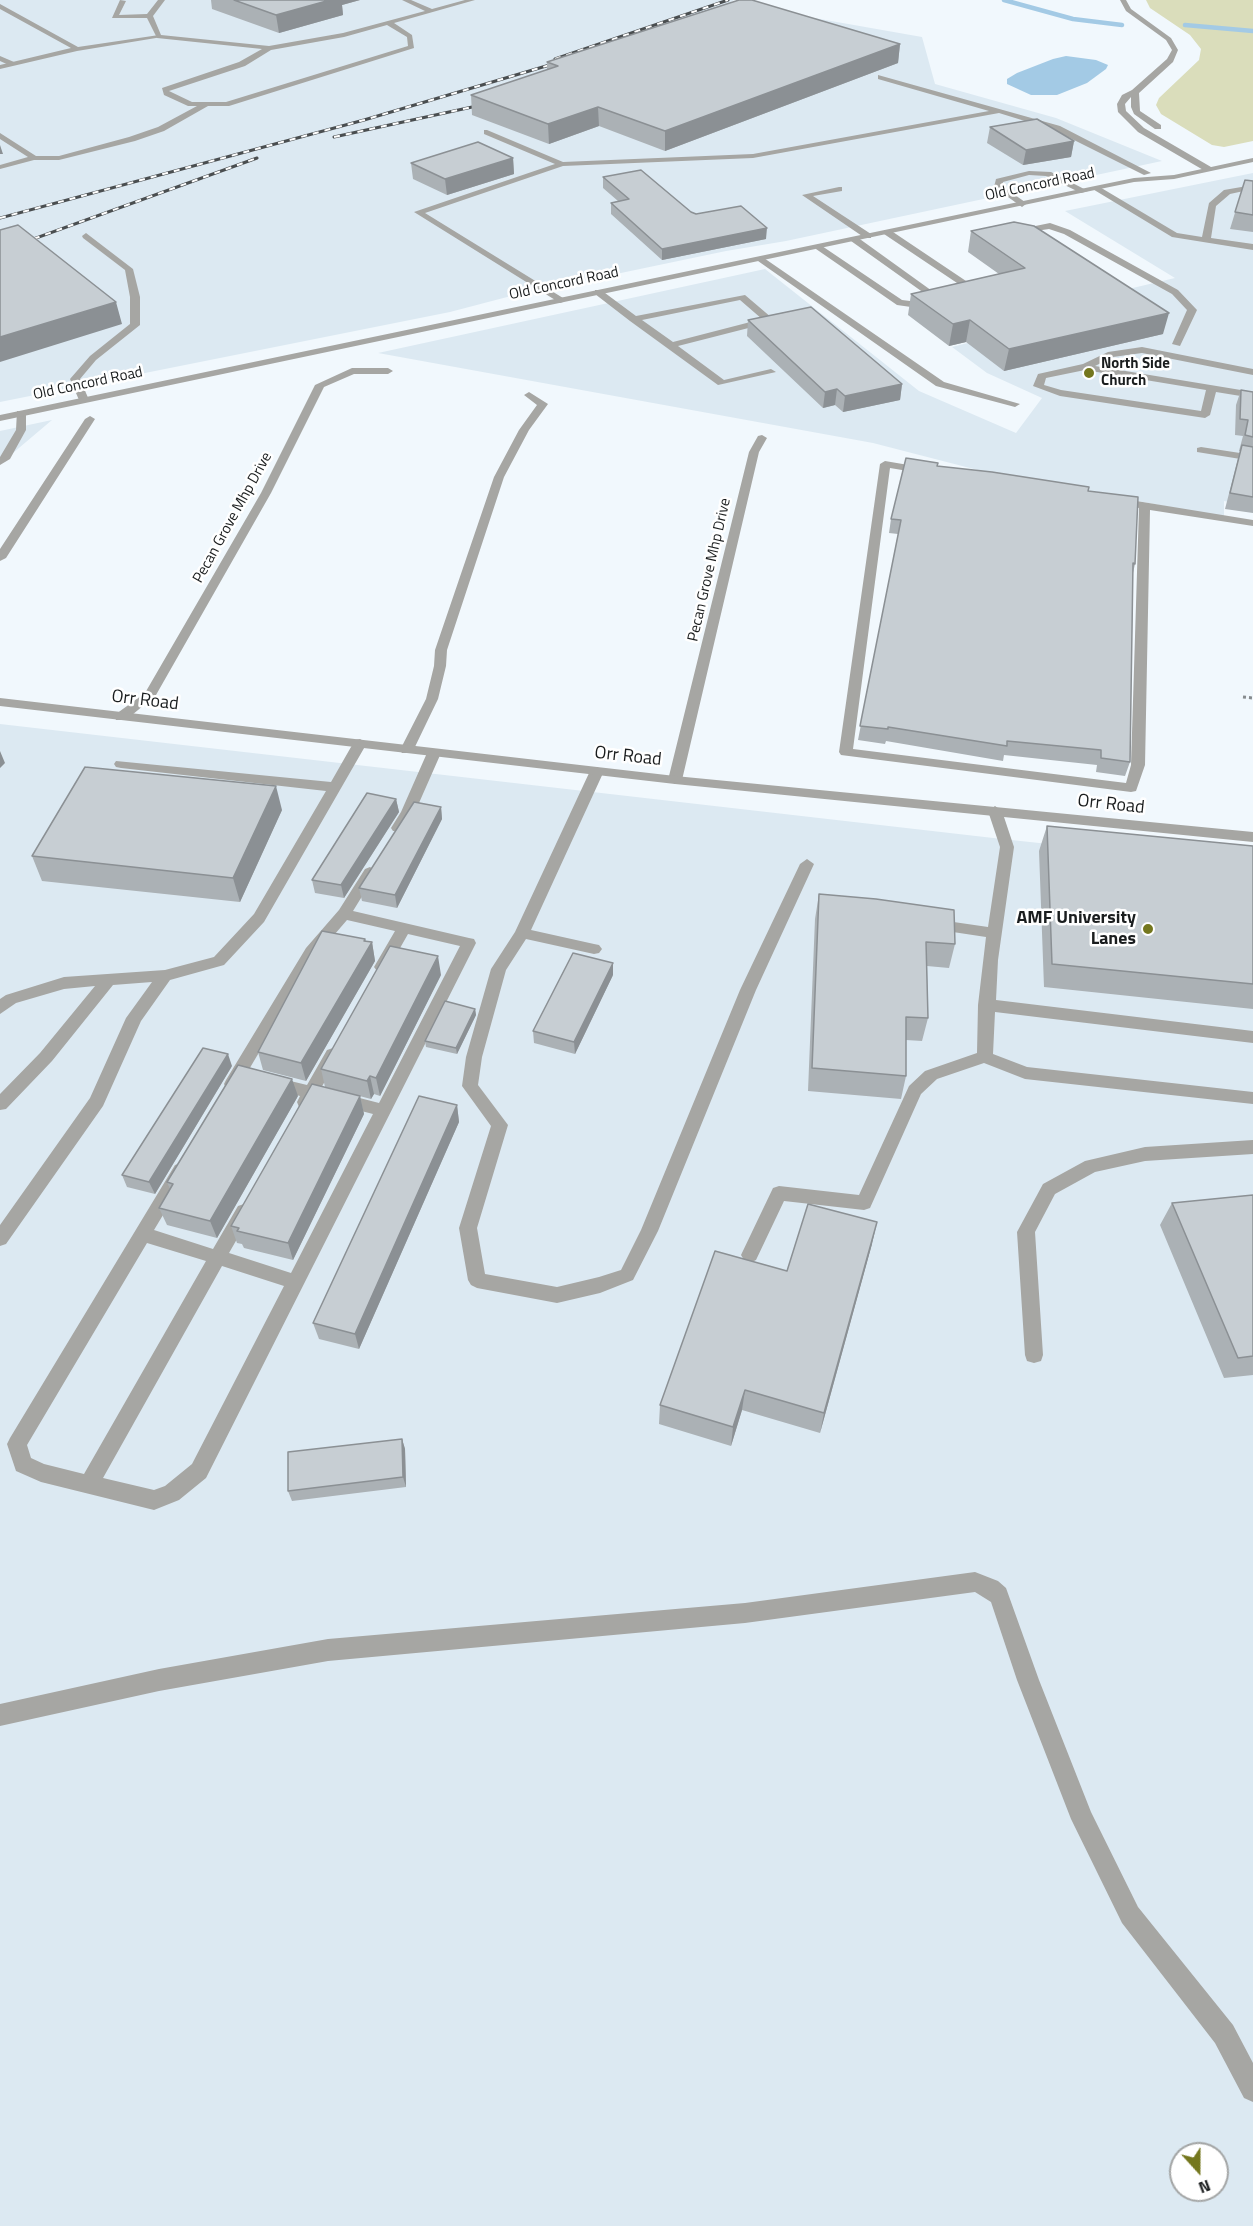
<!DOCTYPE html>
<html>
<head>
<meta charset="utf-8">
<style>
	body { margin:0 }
	#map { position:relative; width:1253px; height:2226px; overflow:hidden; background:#f1f8fd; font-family:"Titillium Web",sans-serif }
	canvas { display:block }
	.north { position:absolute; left:1169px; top:2142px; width:60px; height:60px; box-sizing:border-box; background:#fff; border:2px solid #a3a5a5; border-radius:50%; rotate:159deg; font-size:16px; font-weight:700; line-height:24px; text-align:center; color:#1a1d1e }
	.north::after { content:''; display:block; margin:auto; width:21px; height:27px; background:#74771e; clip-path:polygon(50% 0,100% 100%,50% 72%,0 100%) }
</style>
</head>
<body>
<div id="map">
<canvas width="1253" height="2226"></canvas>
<div class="north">N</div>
</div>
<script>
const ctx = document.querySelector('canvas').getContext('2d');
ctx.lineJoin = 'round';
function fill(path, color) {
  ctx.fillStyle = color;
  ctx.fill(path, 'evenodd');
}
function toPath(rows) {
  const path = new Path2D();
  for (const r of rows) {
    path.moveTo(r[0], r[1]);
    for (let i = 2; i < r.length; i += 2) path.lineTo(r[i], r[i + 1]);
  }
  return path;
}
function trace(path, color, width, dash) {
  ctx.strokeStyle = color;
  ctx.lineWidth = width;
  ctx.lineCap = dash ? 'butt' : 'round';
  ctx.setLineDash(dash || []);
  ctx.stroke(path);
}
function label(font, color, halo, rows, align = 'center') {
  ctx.font = font + ' "Titillium Web",sans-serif';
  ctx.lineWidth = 5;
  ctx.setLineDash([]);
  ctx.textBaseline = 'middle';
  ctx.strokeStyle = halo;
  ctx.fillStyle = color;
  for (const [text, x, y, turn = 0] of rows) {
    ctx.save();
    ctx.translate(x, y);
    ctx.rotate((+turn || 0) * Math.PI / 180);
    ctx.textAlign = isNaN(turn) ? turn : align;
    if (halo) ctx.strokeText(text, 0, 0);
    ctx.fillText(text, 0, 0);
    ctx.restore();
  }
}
const built = toPath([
	[0,0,734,0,729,3,922,37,935,84,1056,118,1162,161,786,241,726,251,511,296,450,312,0,402],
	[1253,173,1253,507,1224,501,1224,517,997,475,873,443,378,353,765,269,919,391,1016,433,1042,398,987,373,952,347,983,339,1048,308,1175,278,1065,211],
	[52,420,0,464,0,431],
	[0,724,1002,839,1253,866,1253,2226,0,2226],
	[1181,2154,1217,2154,1217,2190,1181,2190]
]);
const green = toPath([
	[1146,0,1253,0,1253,141,1224,147,1212,145,1161,114,1156,105,1159,98,1199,60,1201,49,1190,35,1150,8]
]);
const water = toPath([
	[1066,56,1096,60,1108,65,1106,69,1087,83,1057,95,1031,95,1007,84,1007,79,1017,73,1053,59]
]);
const stream = toPath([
	[1004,0,1073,19,1122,25],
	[1185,25,1253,31]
]);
const path = toPath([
	[1243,697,1253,698]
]);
const service = toPath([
	[120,0,126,1,119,15,147,14,158,0,165,0,153,16,161,35,269,46,343,33,425,11,402,0,411,0,432,9,465,0,475,0,394,23,412,35,414,48,229,106,208,106,164,131,135,141,59,160,34,160,0,169,0,165,28,157,0,139,0,133,36,156,59,156,129,137,158,127,197,106,188,106,164,95,162,88,239,62,262,49,157,38,147,18,112,18,120,0],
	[387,25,407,37,408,46,226,102,192,102,169,91,245,66,271,50,344,37,387,25],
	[0,56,14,62,15,64,11,66,0,61,0,56],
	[878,75,1060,126,1151,173,1144,175,1054,130,999,113,753,158,563,166,425,213,563,298,563,302,560,303,414,212,555,164,484,134,484,130,487,130,563,162,753,154,989,111,878,79,878,75],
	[1029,171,1051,172,1088,191,1081,193,1046,176,1029,175,1003,182,1002,186,1025,202,1026,204,1022,207,994,187,996,179,1029,171],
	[1253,185,1253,189,1230,194,1216,206,1211,238,1253,244,1253,250,1172,237,1091,188,1098,186,1177,233,1202,237,1209,203,1224,190,1253,185],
	[839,187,842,187,842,191,813,196,871,234,871,238,865,238,802,195,839,187],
	[1050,223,1070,230,1178,290,1197,310,1180,346,1172,344,1187,310,1172,294,1064,234,1049,229,1015,234,1011,231,1050,223],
	[884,230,890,230,972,285,979,292,974,296,968,296,968,292,966,289,884,234,884,230],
	[86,233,133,269,140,297,140,325,96,360,80,379,89,400,84,403,79,400,70,379,90,356,130,324,130,297,125,270,83,238,82,236,86,233],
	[851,237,857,237,946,301,938,303,851,241,851,237],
	[819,244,902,300,918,302,931,300,936,303,918,308,897,305,816,249,815,247,819,244],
	[761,256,944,382,1020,404,1015,407,936,386,758,261,757,259,761,256],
	[595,290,601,290,636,316,745,295,772,318,772,322,678,346,724,380,771,369,776,372,718,385,630,321,595,294,595,290],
	[740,300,762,319,673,342,642,320,740,300],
	[1142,347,1253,369,1253,375,1142,353,1113,357,1095,366,1253,392,1253,398,1216,392,1210,415,1205,418,1060,396,1033,386,1038,374,1083,364,1108,352,1142,347],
	[1085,370,1206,390,1201,411,1061,390,1044,385,1046,378,1085,370],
	[17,411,26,413,26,430,10,459,0,465,0,457,16,430,17,411],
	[1201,447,1253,455,1253,461,1197,452,1197,448,1201,447],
	[885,461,926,468,931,471,926,474,890,468,853,749,1126,783,1131,765,1139,508,1114,503,1112,501,1118,498,1253,520,1253,526,1150,510,1145,765,1136,791,1131,792,841,755,839,752,880,464,885,461],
	[360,739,367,743,264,922,224,965,170,980,141,1021,103,1106,6,1244,0,1246,0,1225,90,1098,126,1018,152,982,113,985,52,1061,6,1109,0,1110,0,1094,40,1053,95,986,64,989,16,1003,0,1014,0,999,6,995,64,977,165,970,214,957,254,914,326,791,121,768,116,767,114,764,116,761,331,782,355,740,360,739],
	[434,749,441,753,415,812,403,831,393,831,391,828,401,812,427,753,434,749],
	[597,767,604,771,531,930,594,944,599,945,602,949,599,953,594,954,526,939,506,970,482,1057,478,1085,508,1125,477,1228,485,1274,557,1287,599,1277,621,1270,641,1230,740,990,800,864,807,859,814,864,756,990,658,1231,633,1280,600,1293,557,1303,477,1288,471,1285,468,1280,459,1228,491,1126,462,1086,466,1057,491,969,515,932,590,771,597,767],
	[995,806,1002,811,1014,847,998,960,996,1000,1253,1031,1253,1043,995,1012,993,1054,1027,1067,1253,1092,1253,1104,1025,1079,984,1063,937,1079,921,1094,870,1208,864,1210,784,1201,756,1260,750,1263,744,1260,741,1255,773,1188,779,1186,859,1195,909,1086,925,1071,977,1053,978,1005,986,937,933,929,926,924,933,919,988,927,1000,847,988,811,995,806],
	[370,867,377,872,353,911,469,938,474,939,476,943,206,1478,179,1500,154,1510,41,1482,16,1471,7,1444,10,1438,175,1165,181,1163,187,1165,190,1170,154,1230,213,1249,238,1206,244,1204,250,1206,253,1211,229,1253,291,1273,373,1114,315,1099,311,1107,305,1108,299,1107,297,1102,300,1096,268,1087,266,1083,268,1079,274,1077,307,1085,327,1050,333,1048,339,1050,341,1054,321,1088,379,1103,460,946,408,934,387,971,382,973,377,971,374,967,395,931,347,920,316,956,238,1088,232,1090,226,1088,224,1084,226,1080,306,948,339,910,365,869,370,867],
	[147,1243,206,1261,84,1474,44,1464,31,1458,27,1445,147,1243],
	[222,1266,284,1286,192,1464,165,1486,154,1490,103,1478,222,1266],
	[1253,1140,1253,1154,1145,1161,1095,1172,1055,1194,1035,1232,1043,1355,1041,1361,1034,1363,1027,1361,1025,1355,1017,1232,1043,1184,1085,1161,1145,1147,1253,1140],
	[975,1572,998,1581,1006,1588,1039,1680,1091,1812,1138,1907,1233,2025,1253,2063,1253,2102,1244,2098,1215,2043,1122,1923,1071,1819,1017,1680,991,1602,975,1592,745,1623,328,1661,159,1691,0,1726,0,1704,159,1669,328,1639,745,1603,975,1572]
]);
const minor = toPath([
	[1120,0,1126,0,1131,9,1171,38,1178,50,1173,62,1139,93,1140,111,1161,125,1161,129,1155,129,1134,114,1131,107,1131,97,1125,104,1126,111,1144,128,1211,167,1211,171,1205,171,1138,132,1118,112,1117,104,1122,95,1132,90,1167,59,1172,50,1166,40,1126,11,1120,0],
	[0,4,78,47,159,35,162,37,77,51,0,69,0,65,71,48,0,9,0,4],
	[352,368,388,368,393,371,388,374,354,374,324,387,271,493,156,695,126,720,116,720,115,717,116,714,145,693,261,493,315,385,352,368],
	[529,392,548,404,529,430,504,477,447,650,446,666,438,699,412,753,402,753,400,750,426,699,434,666,435,650,494,477,519,430,537,405,524,395,529,392],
	[90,416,95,419,6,558,0,561,0,549,85,419,90,416],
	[762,435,767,438,759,452,682,780,675,784,668,780,749,452,758,436,762,435]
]);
const tertiary = toPath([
	[1253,158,1253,162,1174,179,1134,182,1095,190,0,421,0,415,1095,186,1134,178,1174,175,1253,158],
	[0,698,675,776,1253,832,1253,842,675,784,0,706,0,698]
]);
const rail = toPath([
	[555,59,728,0],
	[334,137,486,104],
	[0,218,364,120,563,61],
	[0,251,257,158]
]);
const wall = toPath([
	[211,0,360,0,342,5,343,15,279,33,212,9],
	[900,44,898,63,665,151,599,126,549,144,472,115,471,95,547,70,547,62],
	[990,127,1074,141,1071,157,1023,165,987,143],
	[513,158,514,174,447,195,413,179,411,163],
	[603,177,691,212,766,239,662,260,611,214,611,203,618,201,603,188],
	[1245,180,1253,181,1253,232,1230,229],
	[971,231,1163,334,1004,371,966,342,949,346,908,315,911,294,999,274,968,252],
	[748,320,902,384,900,400,843,412,835,405,823,408,747,336],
	[1241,390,1253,392,1253,513,1225,509,1240,451,1239,451,1243,436,1235,435,1236,405],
	[937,466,1088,491,1135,564,1133,573,1130,762,1125,776,1096,772,1097,765,1004,755,1003,761,886,741,885,744,858,740,898,534,889,533,891,519],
	[396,799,399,812,344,898,315,893,312,880],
	[441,807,442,819,397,908,362,901,359,888],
	[282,810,240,902,42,881,32,856],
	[1047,826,1253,846,1253,1009,1044,987,1039,851],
	[819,894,955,944,949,968,927,966,928,1018,922,1041,906,1040,906,1076,901,1099,808,1091,815,919],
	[365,939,366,941,372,942,375,961,306,1081,263,1070,258,1052],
	[441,975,380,1096,374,1094,371,1099,325,1087,321,1069],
	[613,975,575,1054,534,1043,533,1031],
	[475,1009,476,1015,457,1054,426,1047,425,1041],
	[232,1066,155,1194,127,1187,122,1175],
	[298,1096,217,1238,167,1225,159,1208,170,1189,167,1182],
	[360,1096,364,1114,293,1260,244,1248,242,1244,237,1243,231,1226],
	[457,1105,459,1122,359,1349,319,1339,313,1323],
	[1253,1195,1253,1375,1224,1378,1160,1225,1172,1203],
	[872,1244,820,1433,742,1410,731,1446,659,1424,660,1405,787,1271],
	[402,1439,405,1449,406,1487,292,1501,288,1491]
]);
const shadedWall = toPath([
	[327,0,360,0,342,5,343,15,279,33,276,15],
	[900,44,898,63,665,151,665,131],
	[598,107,599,126,549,144,548,124],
	[1074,141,1071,157,1023,165,1026,150],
	[0,145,3,154,0,154],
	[513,158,514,174,447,195,445,179],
	[767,228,766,239,662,260,662,249],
	[116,302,122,324,0,362,0,337],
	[1169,313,1163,334,1004,371,1009,349],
	[970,320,966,342,949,346,953,324],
	[902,384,900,400,843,412,845,396],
	[837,389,835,405,823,408,825,392],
	[0,751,5,763,0,768],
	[276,786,282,810,240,902,233,878],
	[396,799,399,812,344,898,341,885],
	[441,807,442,819,397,908,395,895],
	[365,939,367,950,372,942,375,961,306,1081,301,1063],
	[438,956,441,975,380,1096,376,1078],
	[613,963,613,975,575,1054,574,1042],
	[475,1009,476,1015,457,1054,456,1048],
	[228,1054,232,1066,155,1194,149,1182],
	[370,1076,374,1094,371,1099,367,1081],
	[292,1079,298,1096,217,1238,210,1221],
	[360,1096,364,1114,293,1260,288,1243],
	[457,1105,459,1122,359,1349,355,1334],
	[877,1222,872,1244,820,1433,824,1413],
	[745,1390,742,1410,731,1446,733,1427],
	[402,1439,405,1449,406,1487,403,1477]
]);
const building = toPath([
	[234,0,330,0,276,15,234,0],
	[739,0,752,0,900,44,665,131,598,107,548,124,471,95,558,66,547,62,739,0],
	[1037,119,1074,141,1026,150,990,127,1037,119],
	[478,142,513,158,445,179,411,163,478,142],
	[641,170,691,212,696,214,741,206,767,228,662,249,611,203,629,199,603,177,641,170],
	[1245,180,1253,181,1253,215,1235,212,1245,180],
	[1014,222,1034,226,1169,313,1009,349,970,320,953,324,911,294,1025,268,971,231,1014,222],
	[18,225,116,302,0,337,0,230,18,225],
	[811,307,902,384,845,396,837,389,825,392,748,320,811,307],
	[1241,390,1253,392,1253,437,1245,435,1248,420,1240,419,1241,390],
	[1242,445,1253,447,1253,497,1230,493,1242,445],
	[906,458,938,463,937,466,992,472,1089,487,1088,491,1138,497,1135,564,1133,563,1130,762,1101,758,1101,750,1007,741,1007,746,888,727,888,729,860,726,901,520,891,519,906,458],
	[85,767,276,786,233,878,32,856,85,767],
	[367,793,396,799,341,885,312,880,367,793],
	[414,802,441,807,395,895,359,888,414,802],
	[1047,826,1253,846,1253,984,1052,964,1047,826],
	[819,894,876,899,954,910,955,944,926,942,928,1018,906,1017,906,1076,812,1068,819,894],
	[322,931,365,939,364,941,372,942,301,1063,258,1052,322,931],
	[390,946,438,956,376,1078,370,1076,367,1081,321,1069,390,946],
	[573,953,613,963,574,1042,533,1031,573,953],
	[445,1001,475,1009,456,1048,425,1041,445,1001],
	[203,1048,228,1054,149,1182,122,1175,203,1048],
	[238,1065,292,1079,210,1221,159,1208,173,1184,167,1182,238,1065],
	[312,1084,360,1096,288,1243,237,1231,239,1228,231,1226,312,1084],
	[419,1096,457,1105,355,1334,313,1323,419,1096],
	[1253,1195,1253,1356,1238,1358,1172,1203,1253,1195],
	[808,1204,877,1222,824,1413,745,1390,733,1427,660,1405,715,1251,787,1271,808,1204],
	[402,1439,403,1477,288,1491,288,1452,402,1439]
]);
const markers = [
	[1089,373,6,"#74771e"],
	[1148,929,6,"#74771e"]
];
const farStreetnames = [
	["Old Concord Road",1040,185,-12],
	["Old Concord Road",564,284,-12],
	["Old Concord Road",88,384,-12],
	["Pecan Grove Mhp Drive",233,518,-61],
	["Pecan Grove Mhp Drive",710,570,-77]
];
const farPoinames = [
	["North Side",1101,364],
	["Church",1101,381]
];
const streetNames = [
	["Orr Road",145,701,7],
	["Orr Road",628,757,6],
	["Orr Road",1111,805,6]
];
const poiNames = [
	["AMF University",1136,919],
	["Lanes",1136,940]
];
fill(built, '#dce9f2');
fill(green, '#daddbb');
fill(water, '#a3cae5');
trace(stream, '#a3cae5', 4.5);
trace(path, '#868b8e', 3, [3, 3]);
fill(service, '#a6a6a3');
fill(minor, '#a6a6a3');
fill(tertiary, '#a6a6a3');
trace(rail, '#4a4e50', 3);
trace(rail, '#fff', 2, [6]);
fill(wall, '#abb1b5');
fill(shadedWall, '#8b9094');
fill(building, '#c7ced3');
trace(building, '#8b9094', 1.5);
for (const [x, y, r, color] of markers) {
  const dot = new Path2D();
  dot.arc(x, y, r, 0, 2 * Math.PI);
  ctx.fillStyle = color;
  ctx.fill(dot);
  trace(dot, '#fff', 2);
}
label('15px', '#1a1d1e', '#fff', farStreetnames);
label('bold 15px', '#1a1d1e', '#fff', farPoinames, 'left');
label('18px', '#1a1d1e', '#fff', streetNames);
label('bold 18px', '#1a1d1e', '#fff', poiNames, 'right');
</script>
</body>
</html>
